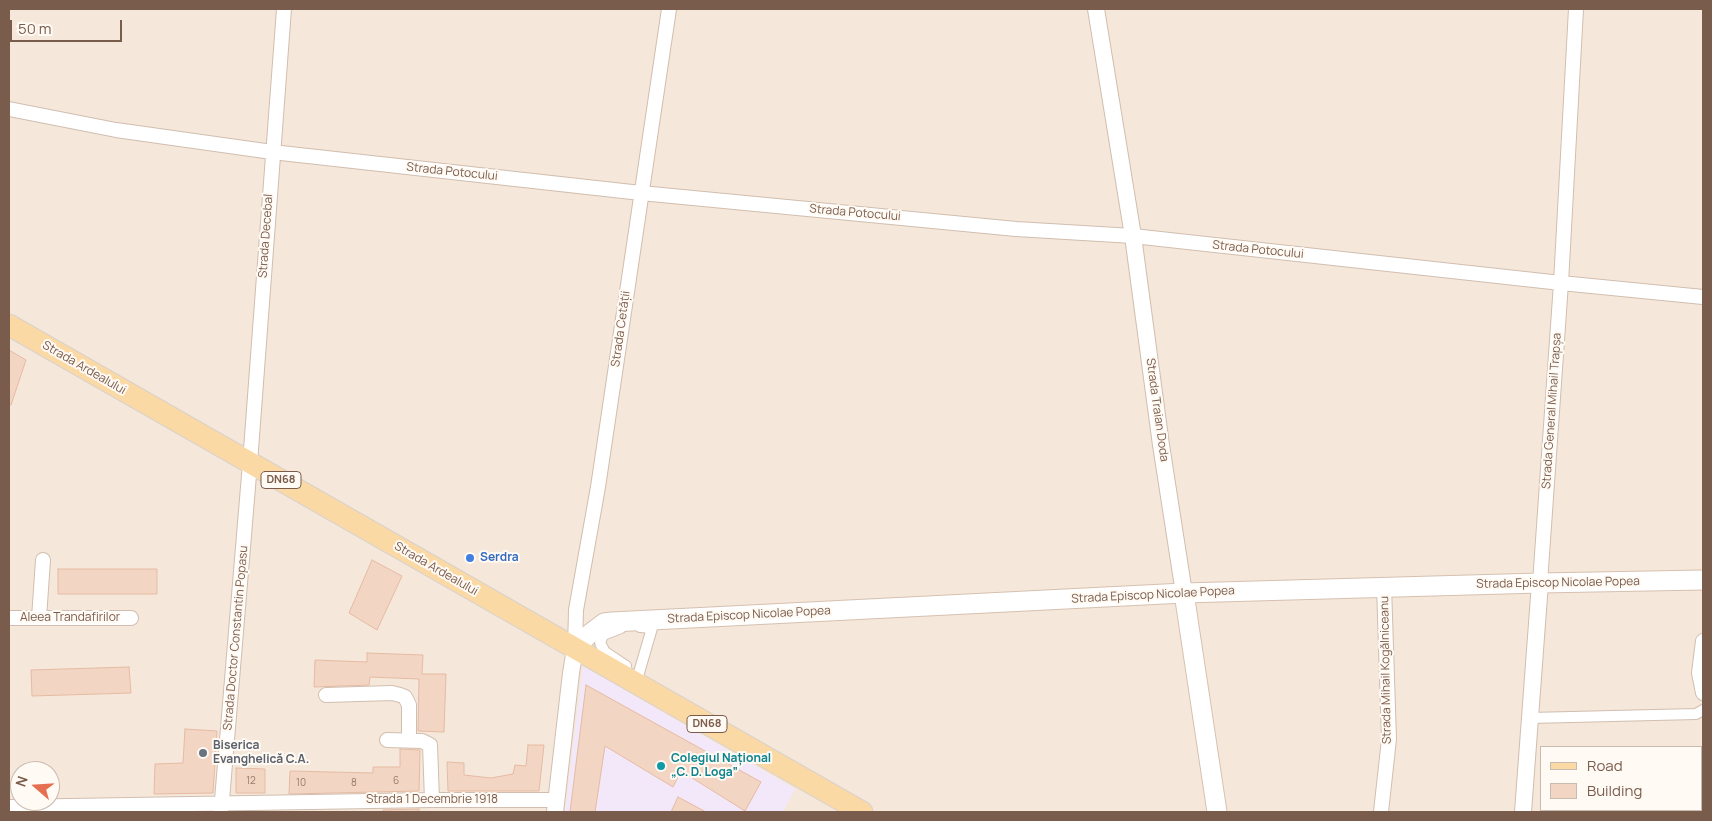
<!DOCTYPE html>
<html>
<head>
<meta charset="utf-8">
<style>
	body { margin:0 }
	#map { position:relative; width:1712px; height:821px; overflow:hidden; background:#fdf6ec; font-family:Manrope,sans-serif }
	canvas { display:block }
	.frame { position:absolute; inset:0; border:10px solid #7a5c4d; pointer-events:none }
	.legend { position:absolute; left:1540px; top:746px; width:162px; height:65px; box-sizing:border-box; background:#fffaf3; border:1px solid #cabbb1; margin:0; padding:6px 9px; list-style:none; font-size:15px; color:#7a5c4d }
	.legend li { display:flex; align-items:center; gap:10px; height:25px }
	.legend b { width:25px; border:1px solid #cabbb1 }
	.north { position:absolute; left:10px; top:761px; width:50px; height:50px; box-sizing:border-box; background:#fffaf3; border:1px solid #cabbb1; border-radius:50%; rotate:289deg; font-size:14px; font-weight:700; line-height:20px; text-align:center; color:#7a5c4d }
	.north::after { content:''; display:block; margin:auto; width:18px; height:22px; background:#e76f51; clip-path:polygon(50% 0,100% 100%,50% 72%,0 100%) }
	.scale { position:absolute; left:10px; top:20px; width:112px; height:22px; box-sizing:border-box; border:2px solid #7a5c4d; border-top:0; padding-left:6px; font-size:15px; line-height:18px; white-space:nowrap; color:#7a5c4d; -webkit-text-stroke:4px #fffaf3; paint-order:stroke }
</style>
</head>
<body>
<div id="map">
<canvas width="1712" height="821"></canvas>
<div class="frame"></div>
<ul class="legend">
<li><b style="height:6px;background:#fbd9a5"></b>Road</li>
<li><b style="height:14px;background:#f3d5c3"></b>Building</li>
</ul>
<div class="north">N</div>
<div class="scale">50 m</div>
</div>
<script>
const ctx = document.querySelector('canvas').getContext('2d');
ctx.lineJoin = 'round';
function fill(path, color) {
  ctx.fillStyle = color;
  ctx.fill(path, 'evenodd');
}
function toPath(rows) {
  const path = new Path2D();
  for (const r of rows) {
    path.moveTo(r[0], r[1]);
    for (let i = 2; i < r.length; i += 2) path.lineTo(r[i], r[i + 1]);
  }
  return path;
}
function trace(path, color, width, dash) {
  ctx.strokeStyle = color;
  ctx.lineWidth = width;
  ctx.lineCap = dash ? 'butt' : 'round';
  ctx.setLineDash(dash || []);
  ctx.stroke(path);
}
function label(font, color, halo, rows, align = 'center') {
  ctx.font = font + ' Manrope,sans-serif';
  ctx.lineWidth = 4;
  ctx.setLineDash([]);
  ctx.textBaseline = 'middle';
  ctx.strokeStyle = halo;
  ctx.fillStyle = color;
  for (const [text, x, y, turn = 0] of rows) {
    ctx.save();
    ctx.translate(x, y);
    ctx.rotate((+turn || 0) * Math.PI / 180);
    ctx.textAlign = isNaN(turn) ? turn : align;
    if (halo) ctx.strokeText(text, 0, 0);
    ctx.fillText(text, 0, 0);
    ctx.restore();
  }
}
const residential = toPath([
	[9,9,1703,9,1703,812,9,812],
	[1541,747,1701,747,1701,810,1541,810],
	[20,771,50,771,50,801,20,801]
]);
const education = toPath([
	[583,666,795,789,783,812,565,812]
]);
const building = toPath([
	[9,350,26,360,11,405,9,405,9,350],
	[372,560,402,576,377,630,349,613,372,560],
	[58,569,157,569,157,594,58,594,58,569],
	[367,653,423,655,422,674,446,674,444,732,418,731,419,679,370,677,369,685,314,687,315,660,367,662,367,653],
	[129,667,131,693,32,696,31,670,129,667],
	[586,685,761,782,745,811,681,771,673,787,605,746,595,812,570,812,586,685],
	[185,729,217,731,213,793,154,794,155,764,183,763,185,729],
	[528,745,544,745,539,791,448,791,447,762,464,763,464,775,491,778,513,774,515,765,526,766,528,745],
	[400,749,420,750,419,791,289,794,290,771,373,773,373,767,400,767,400,749],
	[236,768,265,769,265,793,236,793,236,768],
	[678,797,706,812,671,812,678,797],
	[419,809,419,812,383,812,383,810,419,809]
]);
const pedestrian = toPath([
	[621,628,603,635,600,643,605,652,626,666],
	[636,683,652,628,640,627],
	[1530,718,1696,714,1703,710]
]);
const minor = toPath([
	[9,109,116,130,272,152,641,193,1016,229,1133,236,1561,283,1703,297],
	[1540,583,1561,283,1576,9],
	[9,618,131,618],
	[39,618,43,560],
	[1703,641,1699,673,1703,693],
	[575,649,576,610,598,487,669,9],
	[326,695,392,693,400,695,405,697,409,705,409,740],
	[387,740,422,741,430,745,432,800],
	[9,807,432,800,556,800],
	[221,812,250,463,284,9],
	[1381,812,1389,739,1384,586]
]);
const tertiary = toPath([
	[1096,9,1133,236,1161,445,1184,593],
	[555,812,571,673,575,649],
	[1523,812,1540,583]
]);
const secondary = toPath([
	[1184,593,1217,812],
	[575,649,587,636,604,623,612,622,1184,593,1540,583,1703,580]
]);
const primary = toPath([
	[9,325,862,812]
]);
const markers = [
	[470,558,5,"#3f7fe0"],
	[203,753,5,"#6b7280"],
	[661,766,5,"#0f9aa8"]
];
const numberNames = [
	["12",251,781],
	["6",396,781],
	["10",301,783],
	["8",354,783]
];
const shields = [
	[281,480,40],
	[707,724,40]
];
const shieldNames = [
	["DN68",281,480],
	["DN68",707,724]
];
const streetNames = [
	["Strada Potocului",452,172,6],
	["Strada Potocului",855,213,5],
	["Strada Decebal",266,236,-86],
	["Strada Potocului",1258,250,6],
	["Strada Cetății",621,329,-82],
	["Strada Ardealului",84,368,30],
	["Strada Traian Doda",1157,410,82],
	["Strada General Mihail Trapșa",1552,411,-86],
	["Strada Ardealului",436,569,30],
	["Strada Episcop Nicolae Popea",1558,583,-1],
	["Strada Episcop Nicolae Popea",1153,595,-3],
	["Strada Episcop Nicolae Popea",749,615,-3],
	["Aleea Trandafirilor",70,618],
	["Strada Doctor Constantin Popasu",236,638,-85],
	["Strada Mihail Kogălniceanu",1386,670,-91],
	["Strada 1 Decembrie 1918",432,800]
];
const shopNames = [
	["Serdra",480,558]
];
const worshipNames = [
	["Biserica",213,746],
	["Evanghelică C.A.",213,760]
];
const cultureNames = [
	["Colegiul Național",671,759],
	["„C. D. Loga”",671,773]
];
fill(residential, '#f5e8da');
fill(education, '#f3e8fa');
fill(building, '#f3d5c3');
trace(building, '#e6bba3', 1);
trace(pedestrian, '#d1beb0', 12);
trace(minor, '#d1beb0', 16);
trace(tertiary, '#d1beb0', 18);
trace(secondary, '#d6c0b0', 21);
trace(primary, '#dad1cd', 23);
trace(pedestrian, '#fff', 10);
trace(minor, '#fff', 14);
trace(tertiary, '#fff', 16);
trace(secondary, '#fff', 19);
trace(primary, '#fbd9a5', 21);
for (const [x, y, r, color] of markers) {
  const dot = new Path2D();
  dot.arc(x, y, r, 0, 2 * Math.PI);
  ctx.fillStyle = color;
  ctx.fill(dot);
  trace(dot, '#fffaf3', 2);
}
label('10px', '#987a6a', null, numberNames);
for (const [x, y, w] of shields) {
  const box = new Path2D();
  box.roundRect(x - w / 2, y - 8.5, w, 17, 4);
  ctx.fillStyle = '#fffaf3';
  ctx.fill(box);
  trace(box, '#7a5c4d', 1);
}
label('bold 11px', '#7a5c4d', null, shieldNames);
label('12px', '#7a5c4d', '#fffaf3', streetNames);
label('bold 12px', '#366cbe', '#fffaf3', shopNames, 'left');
label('bold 12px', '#5b616d', '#fffaf3', worshipNames, 'left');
label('bold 12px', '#0d838f', '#fffaf3', cultureNames, 'left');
</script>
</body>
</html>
